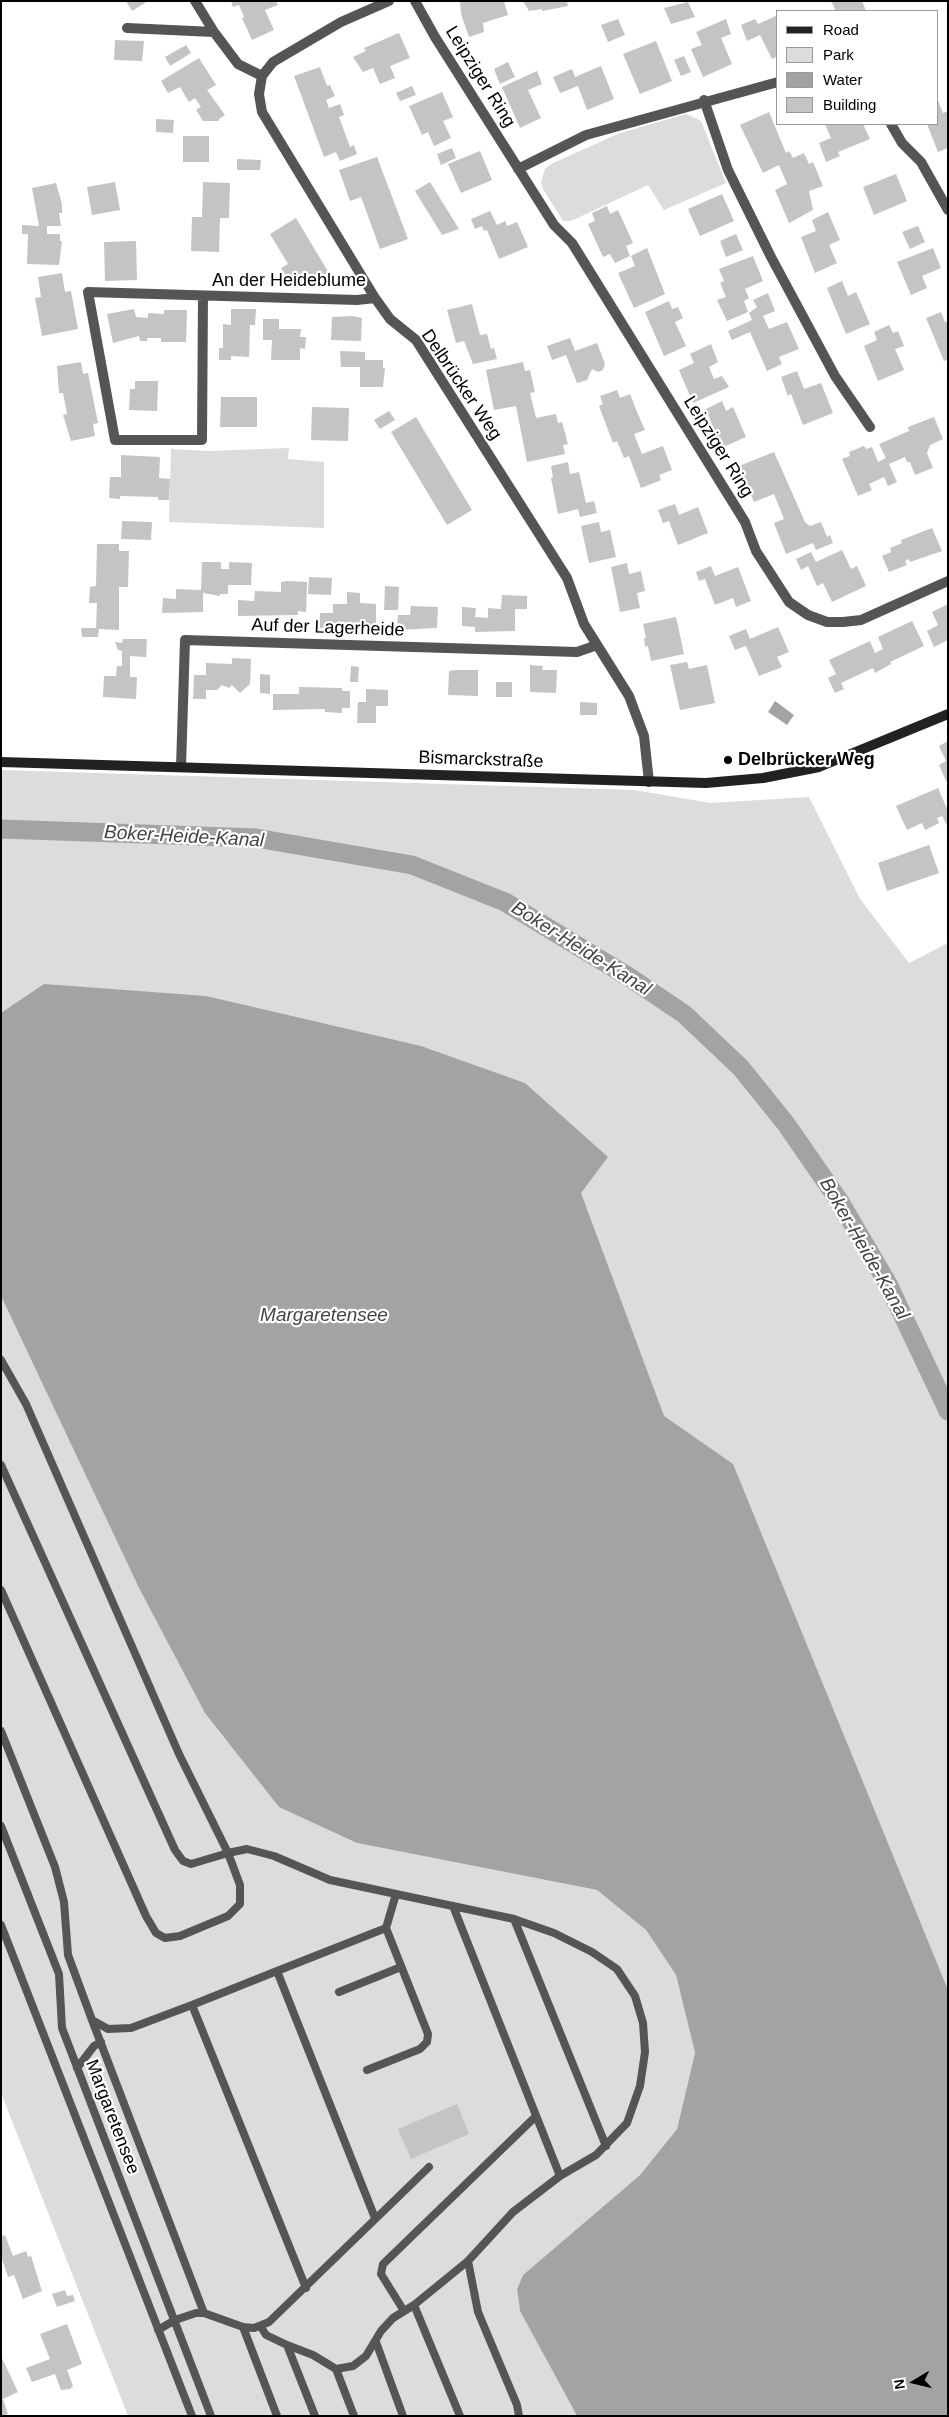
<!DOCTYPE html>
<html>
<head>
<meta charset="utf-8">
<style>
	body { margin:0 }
	#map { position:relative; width:949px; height:2417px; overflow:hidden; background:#fff; font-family:Arial,sans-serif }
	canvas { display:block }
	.frame { position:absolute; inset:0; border:2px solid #000; pointer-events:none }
	.legend { position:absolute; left:776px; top:10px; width:162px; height:115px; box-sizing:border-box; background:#fff; border:1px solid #999; margin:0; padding:6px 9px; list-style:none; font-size:15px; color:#000 }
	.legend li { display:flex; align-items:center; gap:10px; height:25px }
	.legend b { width:25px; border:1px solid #999 }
	.north { position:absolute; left:889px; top:2357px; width:50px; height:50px; -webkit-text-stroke:4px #fff; paint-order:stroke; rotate:261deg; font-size:14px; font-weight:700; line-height:20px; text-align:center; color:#000 }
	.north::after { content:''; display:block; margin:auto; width:18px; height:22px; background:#000; clip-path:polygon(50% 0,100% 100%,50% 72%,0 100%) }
</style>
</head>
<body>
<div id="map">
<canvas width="949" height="2417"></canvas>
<div class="frame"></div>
<ul class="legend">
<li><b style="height:6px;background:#222"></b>Road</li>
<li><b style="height:14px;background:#dcdcdc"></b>Park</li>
<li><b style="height:14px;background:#a3a3a3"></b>Water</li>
<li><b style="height:14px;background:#c4c4c4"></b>Building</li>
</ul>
<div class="north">N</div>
</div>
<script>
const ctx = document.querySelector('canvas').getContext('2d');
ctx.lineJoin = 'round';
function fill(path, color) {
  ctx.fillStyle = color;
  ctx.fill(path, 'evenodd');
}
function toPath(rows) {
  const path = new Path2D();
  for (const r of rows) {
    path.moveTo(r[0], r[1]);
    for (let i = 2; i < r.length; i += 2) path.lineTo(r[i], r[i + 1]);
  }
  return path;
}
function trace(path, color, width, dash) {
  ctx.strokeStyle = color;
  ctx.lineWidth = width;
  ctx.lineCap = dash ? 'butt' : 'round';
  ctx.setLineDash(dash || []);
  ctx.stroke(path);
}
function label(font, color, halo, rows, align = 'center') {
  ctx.font = font + ' Arial,sans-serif';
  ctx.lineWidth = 4.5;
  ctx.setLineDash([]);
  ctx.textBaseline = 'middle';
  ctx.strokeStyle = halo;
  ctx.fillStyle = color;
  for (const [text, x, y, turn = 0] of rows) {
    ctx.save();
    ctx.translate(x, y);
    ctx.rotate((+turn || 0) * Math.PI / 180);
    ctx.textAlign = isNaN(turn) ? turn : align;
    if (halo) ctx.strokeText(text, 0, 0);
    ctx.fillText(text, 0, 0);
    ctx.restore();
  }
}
const green = toPath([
	[686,114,701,121,726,183,664,210,648,185,571,221,563,221,543,189,541,182,545,169,551,164,620,133],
	[289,448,288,459,324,462,324,528,169,522,171,449,208,451],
	[1,770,635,790,710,803,809,797,860,899,909,963,948,943,948,2255,1,1013],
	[1,1296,138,1586,357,1843,597,1890,646,1930,676,1975,695,2053,677,2129,640,2175,523,2275,517,2289,520,2311,577,2416,128,2416,1,2093]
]);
const water = toPath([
	[775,701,794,715,787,725,768,712],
	[44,984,206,996,421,1046,525,1083,608,1157,581,1193,664,1416,733,1464,948,1990,948,2416,577,2416,520,2311,517,2289,523,2275,640,2175,677,2129,695,2053,676,1975,646,1930,597,1890,357,1843,279,1807,205,1713,138,1586,1,1296,1,1013]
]);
const canal = toPath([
	[1,829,256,838,412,865,505,902,629,977,684,1014,741,1068,786,1124,840,1202,888,1284,948,1411]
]);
const building = toPath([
	[126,1,148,1,132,11],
	[231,1,276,1,278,5,265,10,274,30,252,40,242,18,244,17,239,5,233,7],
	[460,1,504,1,508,15,483,23,484,32,469,37,461,14],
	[523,1,567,1,568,6,542,11,542,9,529,11],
	[831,1,862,1,866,11,836,11],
	[688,2,695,17,671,24,664,8],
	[778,15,778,56,772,59,760,35,747,41,741,25,755,19,758,24],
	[618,19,625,35,608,42,601,25],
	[726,19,731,34,721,38,732,64,703,77,691,49,702,45,696,32],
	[399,33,410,58,390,66,395,78,380,84,373,68,363,72,353,57,366,51,364,48],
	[115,40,144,41,142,61,114,60],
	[656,41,672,81,640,94,623,54],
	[186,45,191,53,170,66,165,57],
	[684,56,691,72,681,76,674,60],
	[199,58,216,85,207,90,225,115,219,119,219,121,203,121,196,110,201,107,195,98,189,102,180,87,168,93,161,81],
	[508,62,515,77,500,84,494,69],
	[601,66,614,99,587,110,578,86,560,93,553,77,572,69,575,77],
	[320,67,327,86,330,85,335,96,326,100,329,108,340,104,344,115,339,117,350,147,354,145,357,154,340,161,336,152,324,157,294,76],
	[537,71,542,84,528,90,541,118,520,128,502,87],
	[412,86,416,95,400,101,396,93],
	[442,92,453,117,443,121,451,138,434,146,428,132,422,135,409,106],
	[938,100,943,113,948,111,948,148,938,152,927,124,938,124],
	[769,112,786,153,789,151,793,158,804,153,809,164,813,162,823,186,809,191,813,210,789,223,775,190,787,184,779,165,763,173,740,125],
	[156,119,174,120,173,133,156,132],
	[825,124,863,124,870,139,838,152,840,156,826,162,819,143,831,138],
	[183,136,209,136,209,162,183,162],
	[452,148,456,158,441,165,437,154],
	[480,151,492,180,461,193,448,164],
	[377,157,408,239,380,249,361,197,350,201,339,170],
	[237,159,261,160,260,170,237,170],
	[896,174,907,201,874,215,863,187],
	[115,182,120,210,92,215,87,187],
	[203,182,230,183,229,218,220,218,219,252,191,251,192,217,202,217],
	[430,182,459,229,442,235,415,191],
	[56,183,62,204,62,213,59,213,61,226,47,226,47,234,60,234,60,241,62,241,59,265,27,264,28,234,22,234,22,225,39,226,32,188],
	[722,194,734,221,700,236,688,209],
	[607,206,610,214,618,210,633,243,626,246,630,256,615,263,610,254,603,257,588,224,595,221,592,213],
	[490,211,497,225,505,221,507,226,517,222,528,247,499,259,487,230,484,231,482,226,475,229,471,219],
	[828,212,840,240,829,245,837,263,815,273,801,237,816,231,812,220],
	[296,218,330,275,314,283,307,271,289,281,281,268,288,264,270,234],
	[918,226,925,242,910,249,902,232],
	[736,234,743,250,726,257,720,241],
	[136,241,137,280,105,281,104,242],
	[647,248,665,294,634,308,618,273,635,266,631,256],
	[933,248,941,268,922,276,927,288,911,295,897,262],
	[753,256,763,281,745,289,749,298,744,301,748,312,727,321,717,300,726,297,720,283,724,281,719,269],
	[62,273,65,292,71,291,78,329,42,336,35,298,41,297,38,277],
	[842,281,848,296,856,292,870,324,846,334,827,288],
	[768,293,775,311,763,316,769,329,787,322,799,349,779,357,782,364,767,371,750,332,732,340,728,331,752,320,749,313,757,307,753,300],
	[669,301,672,309,678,307,683,318,675,322,686,346,664,356,645,312],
	[472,304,480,335,487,334,491,349,494,348,497,359,473,364,464,341,456,343,447,310],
	[134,309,136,317,148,318,148,313,164,314,164,310,187,310,186,342,161,342,161,338,147,338,147,341,140,341,139,336,113,343,107,314],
	[231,309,256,309,255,325,250,325,249,357,231,356,231,360,219,360,219,348,223,348,223,324,231,325],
	[941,312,945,322,948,321,948,359,944,361,926,318],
	[352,316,362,318,361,341,331,340,332,317],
	[263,319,279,319,279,329,301,329,300,337,306,337,305,349,300,348,300,360,271,360,272,340,263,340],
	[889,325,893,333,898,331,904,346,895,349,904,370,878,381,864,346,877,340,874,332],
	[570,338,575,351,597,343,605,364,603,370,598,372,592,369,587,380,577,383,566,355,552,360,547,346],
	[711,344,718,362,709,367,714,379,722,376,729,387,693,403,679,370,694,363,690,354],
	[340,351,365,352,365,360,383,360,383,368,385,368,383,387,360,387,360,367,341,367],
	[81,362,83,374,88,373,98,423,93,424,95,436,71,441,63,415,67,414,63,393,59,393,57,366],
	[523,362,525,371,530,370,535,392,530,393,536,418,556,414,558,423,562,422,568,444,563,445,565,454,527,462,516,406,494,410,486,370],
	[797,371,804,389,821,383,833,413,803,425,791,394,788,396,781,377],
	[135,381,158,381,157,411,129,410,130,389,135,389],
	[617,390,620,398,630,394,637,412,645,430,634,434,642,454,663,446,672,470,659,475,661,480,641,488,629,456,624,458,617,441,613,443,599,406,603,404,600,396],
	[221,397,257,397,257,427,220,427],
	[722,401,726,411,733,407,746,437,721,448,706,409],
	[312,407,349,408,348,441,311,440],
	[389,411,395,420,380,429,374,420],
	[416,417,472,510,447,525,391,432],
	[934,417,943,439,930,445,927,453,933,468,915,475,910,462,907,462,905,457,889,464,897,482,888,486,884,477,869,484,872,490,858,496,842,459,850,456,849,452,864,446,866,449,872,447,878,462,886,458,879,444,909,431,908,427],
	[774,452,805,522,810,526,821,522,827,537,830,535,833,543,816,550,813,543,786,554,774,523,784,519,774,494,754,502,739,466],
	[121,455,160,457,159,478,170,479,169,500,158,500,158,497,120,496,120,499,109,498,110,477,121,477],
	[568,462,570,474,579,472,586,503,594,501,597,513,580,517,578,509,558,514,551,478,553,477,551,466],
	[675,504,679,515,698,507,708,533,678,545,669,521,663,523,658,510],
	[122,521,152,522,151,540,121,539],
	[599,522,601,532,610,530,616,557,589,563,581,526],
	[932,528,942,551,910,562,909,559,905,561,907,565,889,572,882,556,891,552,890,548,902,543,901,540],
	[97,544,119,544,119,551,129,551,128,587,119,587,119,630,99,629,98,637,82,637,81,628,96,628,97,603,89,603,90,587,96,586],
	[842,550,851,569,857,566,866,586,832,602,823,583,817,586,808,566,801,570,796,559,811,552,816,562],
	[202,562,221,562,221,569,229,569,229,562,252,563,251,585,228,585,228,594,220,594,220,596,203,593,203,612,162,613,163,598,176,599,176,589,201,590],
	[627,563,629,574,641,571,645,591,637,593,640,608,620,612,611,567],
	[711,566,715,576,738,567,751,601,736,607,733,598,715,605,705,579,699,581,696,572],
	[309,577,332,578,331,595,308,594],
	[287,581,307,582,306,612,298,611,298,615,238,616,238,600,254,601,255,591,281,592,281,582],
	[385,586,399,587,398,610,384,610],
	[347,592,360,593,360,603,376,604,376,629,359,629,359,626,319,628,320,613,333,613,333,604,347,604],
	[502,595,527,596,527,609,515,609,515,631,475,632,475,627,462,626,462,607,476,608,475,617,488,618,488,608,501,609],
	[948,604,948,640,934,647,927,631,938,625,932,612],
	[411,606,438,607,437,628,397,630,398,615,410,615],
	[676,617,684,654,651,661,648,646,645,647,644,638,646,638,643,624],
	[912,621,924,646,890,662,891,664,875,673,873,668,841,683,844,689,835,693,828,678,836,674,829,660,870,641,875,653,883,649,878,637],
	[778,627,789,652,777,657,782,667,759,676,746,646,735,650,729,636,746,629,750,639],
	[123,639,147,639,146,657,130,656,130,677,137,677,136,699,103,697,104,676,116,676,117,666,122,666,122,651,118,650,115,642,122,643],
	[232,658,251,659,250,684,240,693,232,685,229,688,222,685,217,690,206,690,206,699,193,699,194,675,206,675,206,663,232,664],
	[687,662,689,669,707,665,715,703,680,710,670,665],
	[530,665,543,666,542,670,557,670,556,693,530,692],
	[351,666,359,667,358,682,350,682],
	[455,670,478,670,478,696,448,695,449,671],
	[260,674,270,675,270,694,260,693],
	[496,682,512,682,512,697,496,697],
	[299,687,342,688,342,691,350,691,350,708,342,708,342,713,325,712,325,709,273,710,273,694,299,694],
	[366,689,388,690,388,706,376,706,376,723,357,723,358,702,366,702],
	[580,702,597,703,597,715,580,715],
	[948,741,948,780,946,781,939,765,946,761,939,746],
	[938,788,948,811,948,827,942,816,937,818,939,823,925,830,922,823,907,830,896,806],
	[929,845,939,873,887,891,878,863],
	[457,2104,469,2134,411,2159,398,2129],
	[5,2235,13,2256,26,2251,28,2257,31,2256,42,2291,23,2299,14,2275,8,2277,1,2256,1,2237],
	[65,2290,67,2296,73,2295,75,2301,57,2307,52,2294],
	[67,2324,82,2364,67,2370,73,2386,70,2389,61,2390,55,2374,32,2382,26,2368,50,2359,40,2334],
	[1,2356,18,2392,3,2399,8,2414,2,2416]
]);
const lane = toPath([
	[1,1360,26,1404,179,1754,228,1853,247,1849,274,1856,330,1880,514,1919,554,1933,592,1952,617,1969,635,1996,643,2023,645,2052,640,2086,627,2123,596,2155,560,2176,513,2212,468,2261,414,2305,393,2318,381,2331,366,2356,353,2366,336,2369],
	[1,1465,175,1850,183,1861,191,1864,228,1853,240,1885,240,1904,228,1916,180,1936,165,1938,156,1933,146,1916,1,1590],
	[1,1731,55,1867,64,1902,68,1955,92,2020,108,2029,131,2028,192,2005],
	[1,1826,59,1974,62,2028,211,2416],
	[453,1906,560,2176],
	[514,1919,606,2146],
	[1,1925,192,2416],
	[277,1971,192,2005,306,2288],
	[339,1992,401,1967],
	[92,2020,204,2313],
	[77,2068,94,2046,101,2042],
	[367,2070,420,2049,427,2042,428,2034,386,1928],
	[375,2218,277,1971,386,1928,396,1894],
	[468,2261,478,2312,517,2405,519,2416],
	[414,2305,460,2416],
	[404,2311,381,2274,383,2264,536,2116],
	[243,2327,277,2416],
	[261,2327,266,2335,287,2345,315,2416],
	[158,2330,175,2320,196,2313,204,2313,243,2327,254,2328,269,2322,429,2167],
	[376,2342,403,2416],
	[287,2345,313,2355,336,2369,354,2416]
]);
const street = toPath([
	[195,1,214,32,238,64,262,76,259,94,262,112,375,298,390,319,416,340,567,578,584,624,629,696,644,736,649,782],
	[415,1,435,37,554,225,572,243,745,522,756,551,789,602,808,615,827,622,843,622,861,620,948,581],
	[127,28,214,32],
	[262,76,273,62,341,22,389,1],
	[704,100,728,170,771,257,835,376,870,427],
	[891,124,902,143,921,162,948,210],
	[518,169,586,135,778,82],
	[203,296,202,440,115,440,88,292,357,300,375,298],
	[181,767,185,640,577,652,597,645]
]);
const secondary = toPath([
	[1,762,706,783,763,778,819,767,948,714]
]);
const markers = [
	[728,760,5,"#000"]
];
const streetNames = [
	["Leipziger Ring",480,77,58],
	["An der Heideblume",289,281],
	["Delbrücker Weg",461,385,56],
	["Leipziger Ring",718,447,58],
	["Auf der Lagerheide",328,628,2],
	["Bismarckstraße",481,760,2],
	["Margaretensee",112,2117,69]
];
const poiNames = [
	["Delbrücker Weg",738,760]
];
const waterNames = [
	["Boker-Heide-Kanal",184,837,3],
	["Boker-Heide-Kanal",581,949,32],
	["Boker-Heide-Kanal",864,1249,60],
	["Margaretensee",324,1316]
];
fill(green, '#dcdcdc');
fill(water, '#a3a3a3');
trace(canal, '#a3a3a3', 19);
fill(building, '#c4c4c4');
trace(lane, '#555', 8);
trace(street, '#555', 10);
trace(secondary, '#222', 10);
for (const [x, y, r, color] of markers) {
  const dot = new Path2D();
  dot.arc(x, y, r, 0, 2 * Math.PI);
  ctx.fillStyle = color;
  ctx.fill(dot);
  trace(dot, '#fff', 2);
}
label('18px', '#000', '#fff', streetNames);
label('bold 18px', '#000', '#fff', poiNames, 'left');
label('italic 19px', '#444', '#fff', waterNames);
</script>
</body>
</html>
